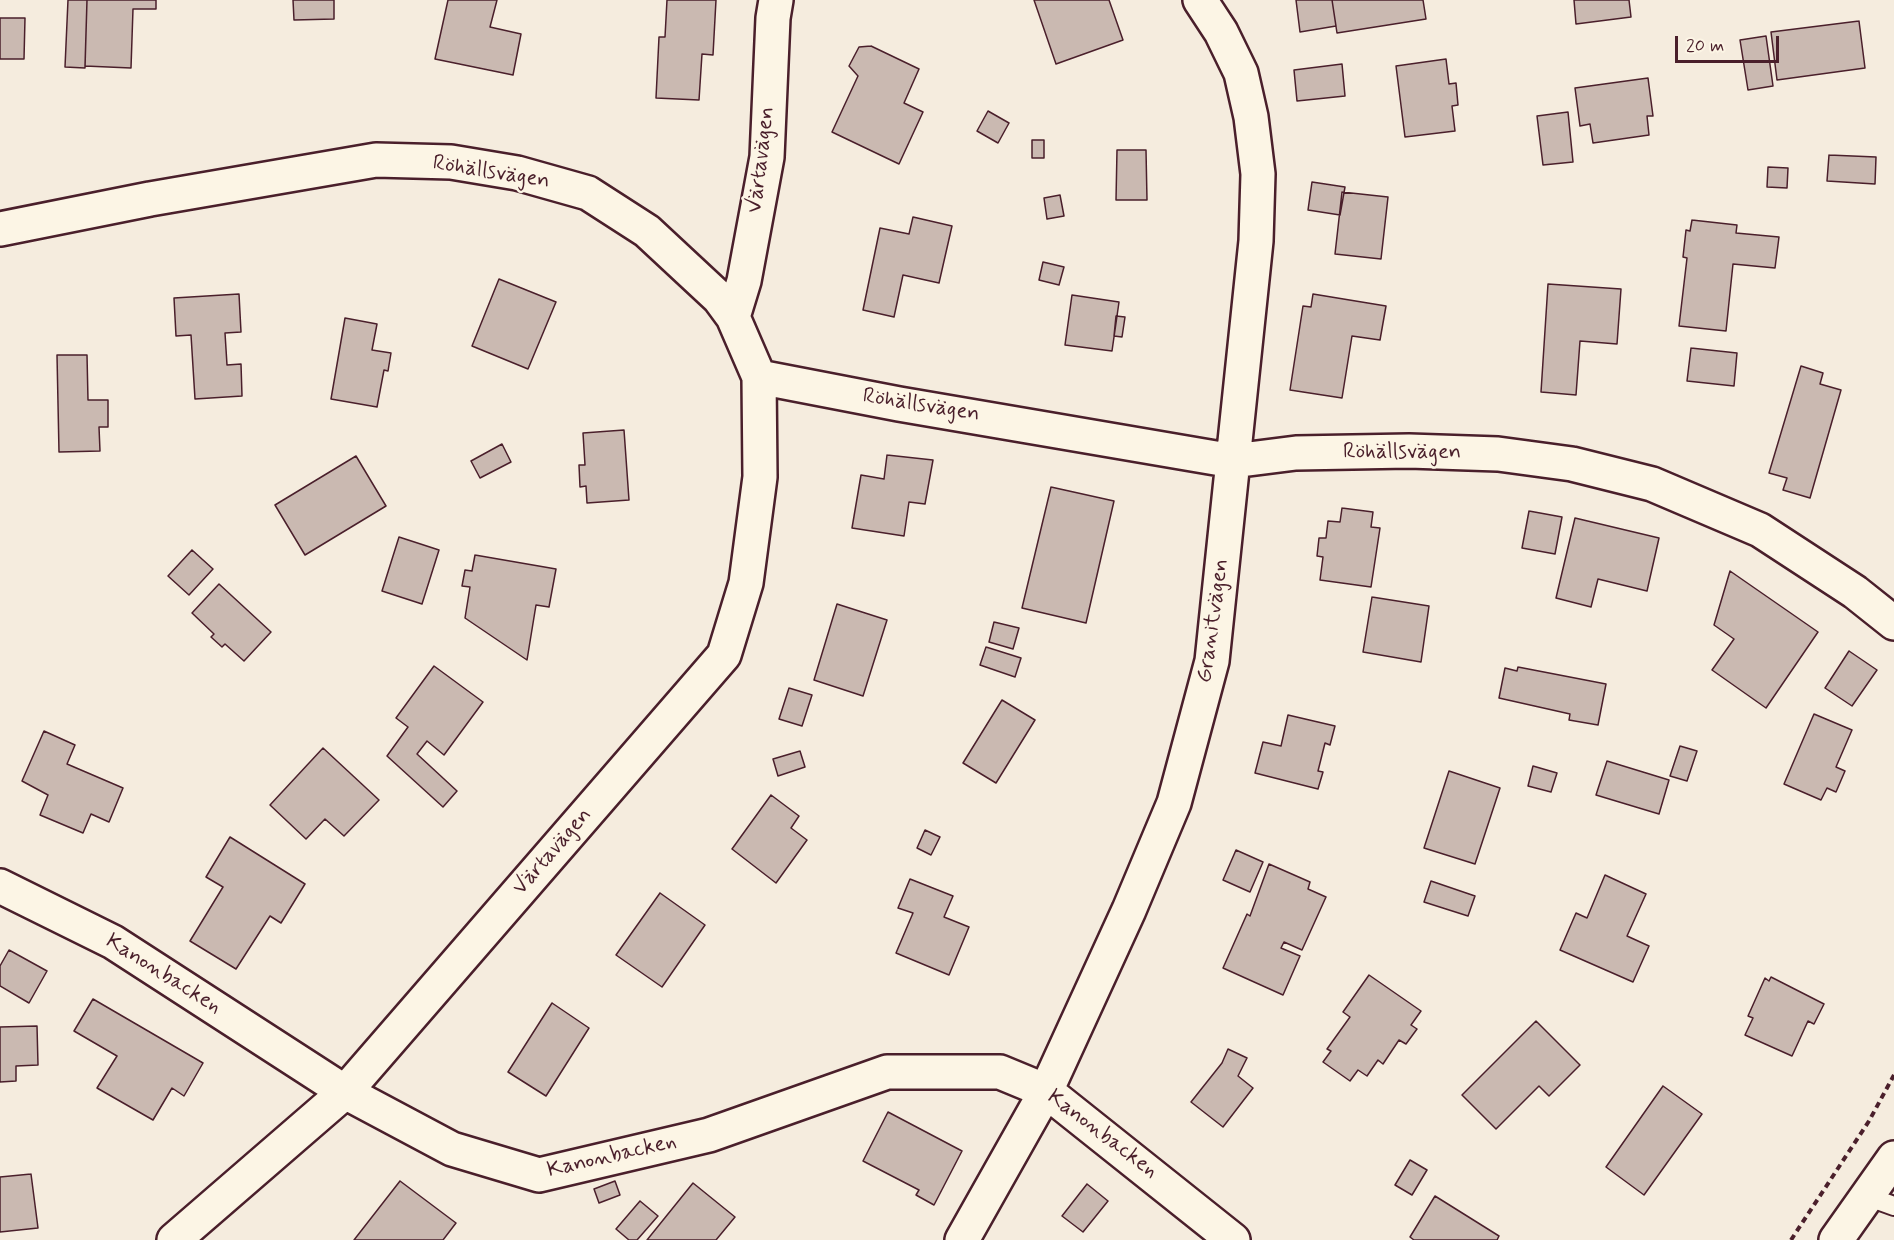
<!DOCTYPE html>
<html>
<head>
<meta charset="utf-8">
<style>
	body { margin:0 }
	#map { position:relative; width:1894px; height:1240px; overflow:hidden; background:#f5ecde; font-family:Mynerve,sans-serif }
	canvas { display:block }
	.scale { position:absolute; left:1675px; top:36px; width:104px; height:27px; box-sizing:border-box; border:3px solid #4a1f2b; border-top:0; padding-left:8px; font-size:18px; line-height:21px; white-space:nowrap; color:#4a1f2b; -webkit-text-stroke:4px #fcf5e5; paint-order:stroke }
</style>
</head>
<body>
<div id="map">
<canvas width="1894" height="1240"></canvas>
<div class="scale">20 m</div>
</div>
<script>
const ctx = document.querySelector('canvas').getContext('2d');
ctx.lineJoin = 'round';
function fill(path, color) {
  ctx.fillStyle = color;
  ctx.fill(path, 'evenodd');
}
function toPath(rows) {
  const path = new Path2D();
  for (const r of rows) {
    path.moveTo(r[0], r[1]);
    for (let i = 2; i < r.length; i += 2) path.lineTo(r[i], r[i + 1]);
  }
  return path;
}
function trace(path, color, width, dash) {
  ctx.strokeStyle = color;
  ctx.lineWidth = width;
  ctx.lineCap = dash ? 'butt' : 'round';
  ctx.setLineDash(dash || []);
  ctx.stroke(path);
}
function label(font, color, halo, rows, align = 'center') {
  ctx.font = font + ' Mynerve,sans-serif';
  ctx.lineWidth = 5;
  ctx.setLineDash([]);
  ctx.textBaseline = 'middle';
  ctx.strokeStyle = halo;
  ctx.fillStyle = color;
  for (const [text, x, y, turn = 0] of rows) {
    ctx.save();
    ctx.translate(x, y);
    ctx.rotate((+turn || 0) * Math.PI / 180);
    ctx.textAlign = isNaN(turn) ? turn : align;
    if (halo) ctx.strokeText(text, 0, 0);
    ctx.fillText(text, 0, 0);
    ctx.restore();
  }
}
const building = toPath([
	[68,0,87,0,85,68,65,67,68,0],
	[87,0,156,0,156,9,133,9,131,68,85,66,87,0],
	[293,0,334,0,334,19,294,20,293,0],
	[448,0,497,0,490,27,521,34,513,75,435,59,448,0],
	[667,0,716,0,713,55,702,54,699,100,656,98,659,37,665,37,667,0],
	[1034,0,1109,0,1123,40,1056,64,1034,0],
	[1296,0,1332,0,1336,26,1300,32,1296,0],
	[1332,0,1423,0,1426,19,1337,33,1332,0],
	[1574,0,1629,0,1631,17,1576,24,1574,0],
	[0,18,25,18,24,59,0,59,0,18],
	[1859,21,1865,68,1777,80,1771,32,1859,21],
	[1766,36,1773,86,1748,90,1740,40,1766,36],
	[871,46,919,69,904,103,923,112,899,164,832,132,858,76,849,66,859,47,871,46],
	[1446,59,1449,84,1456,83,1458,105,1452,106,1455,131,1405,137,1396,66,1446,59],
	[1342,64,1345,96,1297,101,1294,70,1342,64],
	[1648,78,1653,116,1647,116,1649,135,1593,143,1590,124,1580,126,1575,88,1648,78],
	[988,111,1009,123,998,143,977,131,988,111],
	[1568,112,1573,162,1543,165,1537,116,1568,112],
	[1032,140,1044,140,1044,158,1032,158,1032,140],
	[1117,150,1146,150,1147,200,1116,200,1117,150],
	[1829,155,1876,157,1875,184,1827,181,1829,155],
	[1768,167,1788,168,1787,188,1767,187,1768,167],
	[1312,182,1345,187,1340,215,1308,210,1312,182],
	[1342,192,1388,197,1381,259,1335,254,1342,192],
	[1060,195,1064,216,1047,219,1044,198,1060,195],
	[913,217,952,226,939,283,903,275,894,317,863,310,880,228,909,234,913,217],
	[1692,220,1737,225,1736,233,1779,237,1775,268,1733,264,1726,331,1679,326,1687,258,1683,257,1686,230,1690,231,1692,220],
	[1043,262,1064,267,1059,285,1039,280,1043,262],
	[499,279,556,302,528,369,472,346,499,279],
	[1548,284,1621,289,1617,344,1580,341,1576,395,1541,392,1548,284],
	[239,294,241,332,225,333,227,365,241,364,242,396,195,399,191,335,176,336,174,298,239,294],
	[1313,294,1386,306,1380,340,1352,336,1342,398,1290,390,1303,306,1311,307,1313,294],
	[1072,295,1119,302,1112,351,1065,345,1072,295],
	[1116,316,1125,317,1122,337,1114,336,1116,316],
	[345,318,377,324,372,350,391,353,388,371,384,370,377,407,331,399,345,318],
	[1691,348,1737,353,1734,386,1687,381,1691,348],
	[57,355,87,355,88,400,108,400,108,427,99,427,100,451,59,452,57,355],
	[1801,366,1823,373,1820,384,1841,390,1810,498,1783,490,1787,478,1769,473,1801,366],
	[624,430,629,500,587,503,586,486,580,487,579,465,585,465,583,433,624,430],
	[502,444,511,462,480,478,471,461,502,444],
	[887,455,933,460,925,504,909,502,904,536,852,528,861,475,884,479,887,455],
	[356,456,386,506,305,555,275,505,356,456],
	[1051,487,1114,501,1086,623,1022,608,1051,487],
	[1342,508,1373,512,1371,527,1380,528,1371,587,1320,580,1323,557,1317,556,1319,538,1326,538,1328,521,1340,522,1342,508],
	[1529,511,1562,517,1555,554,1522,548,1529,511],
	[1575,518,1659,538,1647,591,1598,579,1591,607,1556,598,1575,518],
	[399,537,439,550,422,604,382,591,399,537],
	[192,550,213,569,189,595,168,576,192,550],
	[475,555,556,569,549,607,536,605,527,660,465,618,470,587,462,586,465,570,472,571,475,555],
	[1730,571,1818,632,1766,708,1712,670,1734,639,1714,625,1730,571],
	[219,584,271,632,244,661,225,644,222,647,211,637,214,634,192,613,219,584],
	[1372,597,1429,606,1421,662,1363,652,1372,597],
	[837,604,887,620,863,696,814,680,837,604],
	[994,622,1019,628,1013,649,989,642,994,622],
	[986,647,1021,658,1015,677,980,665,986,647],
	[1849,651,1877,670,1852,706,1825,688,1849,651],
	[434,666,483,702,444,755,427,741,417,754,457,791,443,807,387,756,408,727,396,718,434,666],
	[1518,667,1606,684,1598,725,1569,720,1570,714,1499,698,1505,668,1517,671,1518,667],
	[789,688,812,695,802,726,779,719,789,688],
	[1002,700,1035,720,996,783,963,763,1002,700],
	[1814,714,1852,730,1836,767,1845,771,1836,792,1827,788,1821,800,1784,784,1814,714],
	[1288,715,1335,726,1330,745,1325,743,1318,771,1323,772,1318,789,1255,773,1263,742,1281,746,1288,715],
	[44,731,75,745,67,764,123,788,109,822,91,814,83,833,40,815,48,795,22,781,44,731],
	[1680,746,1697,751,1687,781,1670,776,1680,746],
	[323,748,379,800,344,836,325,819,306,839,270,805,323,748],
	[800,751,805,767,778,776,773,759,800,751],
	[1607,761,1669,780,1659,814,1596,795,1607,761],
	[1533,766,1557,773,1551,792,1528,786,1533,766],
	[1449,771,1500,788,1475,864,1424,848,1449,771],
	[771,795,799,816,791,828,807,840,776,883,732,849,771,795],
	[925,830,940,837,931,855,917,848,925,830],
	[230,837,305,884,281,923,270,916,236,969,190,941,223,887,206,877,230,837],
	[1236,850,1263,862,1250,892,1223,880,1236,850],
	[1269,864,1310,882,1308,889,1326,897,1302,950,1284,942,1281,948,1300,956,1283,995,1223,968,1247,914,1250,916,1269,864],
	[1605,875,1646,894,1627,936,1649,946,1633,982,1560,950,1576,913,1587,918,1605,875],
	[910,879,953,896,944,917,969,927,949,975,896,953,913,913,898,908,910,879],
	[1431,881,1475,896,1468,916,1424,902,1431,881],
	[660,893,705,925,662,987,616,955,660,893],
	[9,950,47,971,29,1003,0,986,0,966,9,950],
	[1369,975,1421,1011,1411,1025,1417,1029,1406,1044,1399,1040,1383,1064,1378,1060,1367,1076,1358,1070,1350,1081,1323,1062,1331,1051,1327,1049,1350,1017,1343,1012,1369,975],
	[1771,977,1824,1004,1814,1024,1808,1021,1792,1056,1745,1035,1753,1018,1748,1016,1765,978,1769,981,1771,977],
	[93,999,203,1063,184,1096,172,1088,153,1120,97,1088,117,1056,74,1031,93,999],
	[552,1003,589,1028,546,1096,508,1072,552,1003],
	[1536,1021,1580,1065,1549,1096,1539,1086,1496,1129,1462,1095,1536,1021],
	[37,1026,38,1065,16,1066,16,1081,0,1082,0,1027,37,1026],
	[1228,1049,1247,1058,1238,1076,1253,1088,1223,1127,1191,1102,1222,1063,1228,1049],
	[1663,1086,1702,1114,1644,1195,1606,1167,1663,1086],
	[888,1112,962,1151,934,1205,916,1195,919,1190,863,1161,888,1112],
	[1410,1160,1427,1170,1412,1195,1395,1185,1410,1160],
	[31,1174,38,1228,0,1232,0,1177,31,1174],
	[400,1181,456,1223,443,1240,354,1240,400,1181],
	[615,1181,620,1195,599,1203,594,1189,615,1181],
	[693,1183,735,1217,716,1240,647,1240,693,1183],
	[1087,1184,1108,1201,1083,1232,1062,1216,1087,1184],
	[1435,1196,1499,1236,1497,1240,1414,1240,1410,1237,1435,1196],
	[640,1201,658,1216,637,1240,629,1240,616,1229,640,1201]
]);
const path = toPath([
	[1791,1240,1869,1121,1894,1075]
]);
const service = toPath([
	[1869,1197,1894,1206]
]);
const minor = toPath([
	[0,229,150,199,376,160,451,162,517,173,588,193,647,231,719,298,733,317,759,377,899,404,1233,461,1296,453,1409,451,1498,454,1572,464,1652,484,1760,530,1855,592,1894,623],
	[733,317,744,281,767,157,773,18,776,0],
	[0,886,113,942,345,1092,452,1149,539,1175,709,1135,887,1072,1000,1072,1046,1091,1233,1240],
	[174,1240,345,1092,724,655,746,583,760,477,759,377],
	[962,1240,1046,1091,1129,910,1174,803,1212,661,1256,241,1258,174,1251,117,1241,73,1221,32,1200,0]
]);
const tertiary = toPath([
	[1836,1240,1894,1158]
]);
const streetNames = [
	["Värtavägen",762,160,-83],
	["Röhällsvägen",491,173,9],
	["Röhällsvägen",921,406,9],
	["Röhällsvägen",1402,453],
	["Granitvägen",1214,621,-82],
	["Värtavägen",553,852,-49],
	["Kanonbacken",163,975,32],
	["Kanonbacken",1102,1135,37],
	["Kanonbacken",612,1157,-13]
];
fill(building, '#cab9b1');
trace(building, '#4a1f2b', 1.5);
trace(service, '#4a1f2b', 22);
trace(minor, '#4a1f2b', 38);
trace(tertiary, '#4a1f2b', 38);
trace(path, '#4a1f2b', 4, [6, 4.5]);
trace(service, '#fcf5e5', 18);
trace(minor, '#fcf5e5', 33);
trace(tertiary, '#fcf5e5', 33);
label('22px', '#4a1f2b', '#fcf5e5', streetNames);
</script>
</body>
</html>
